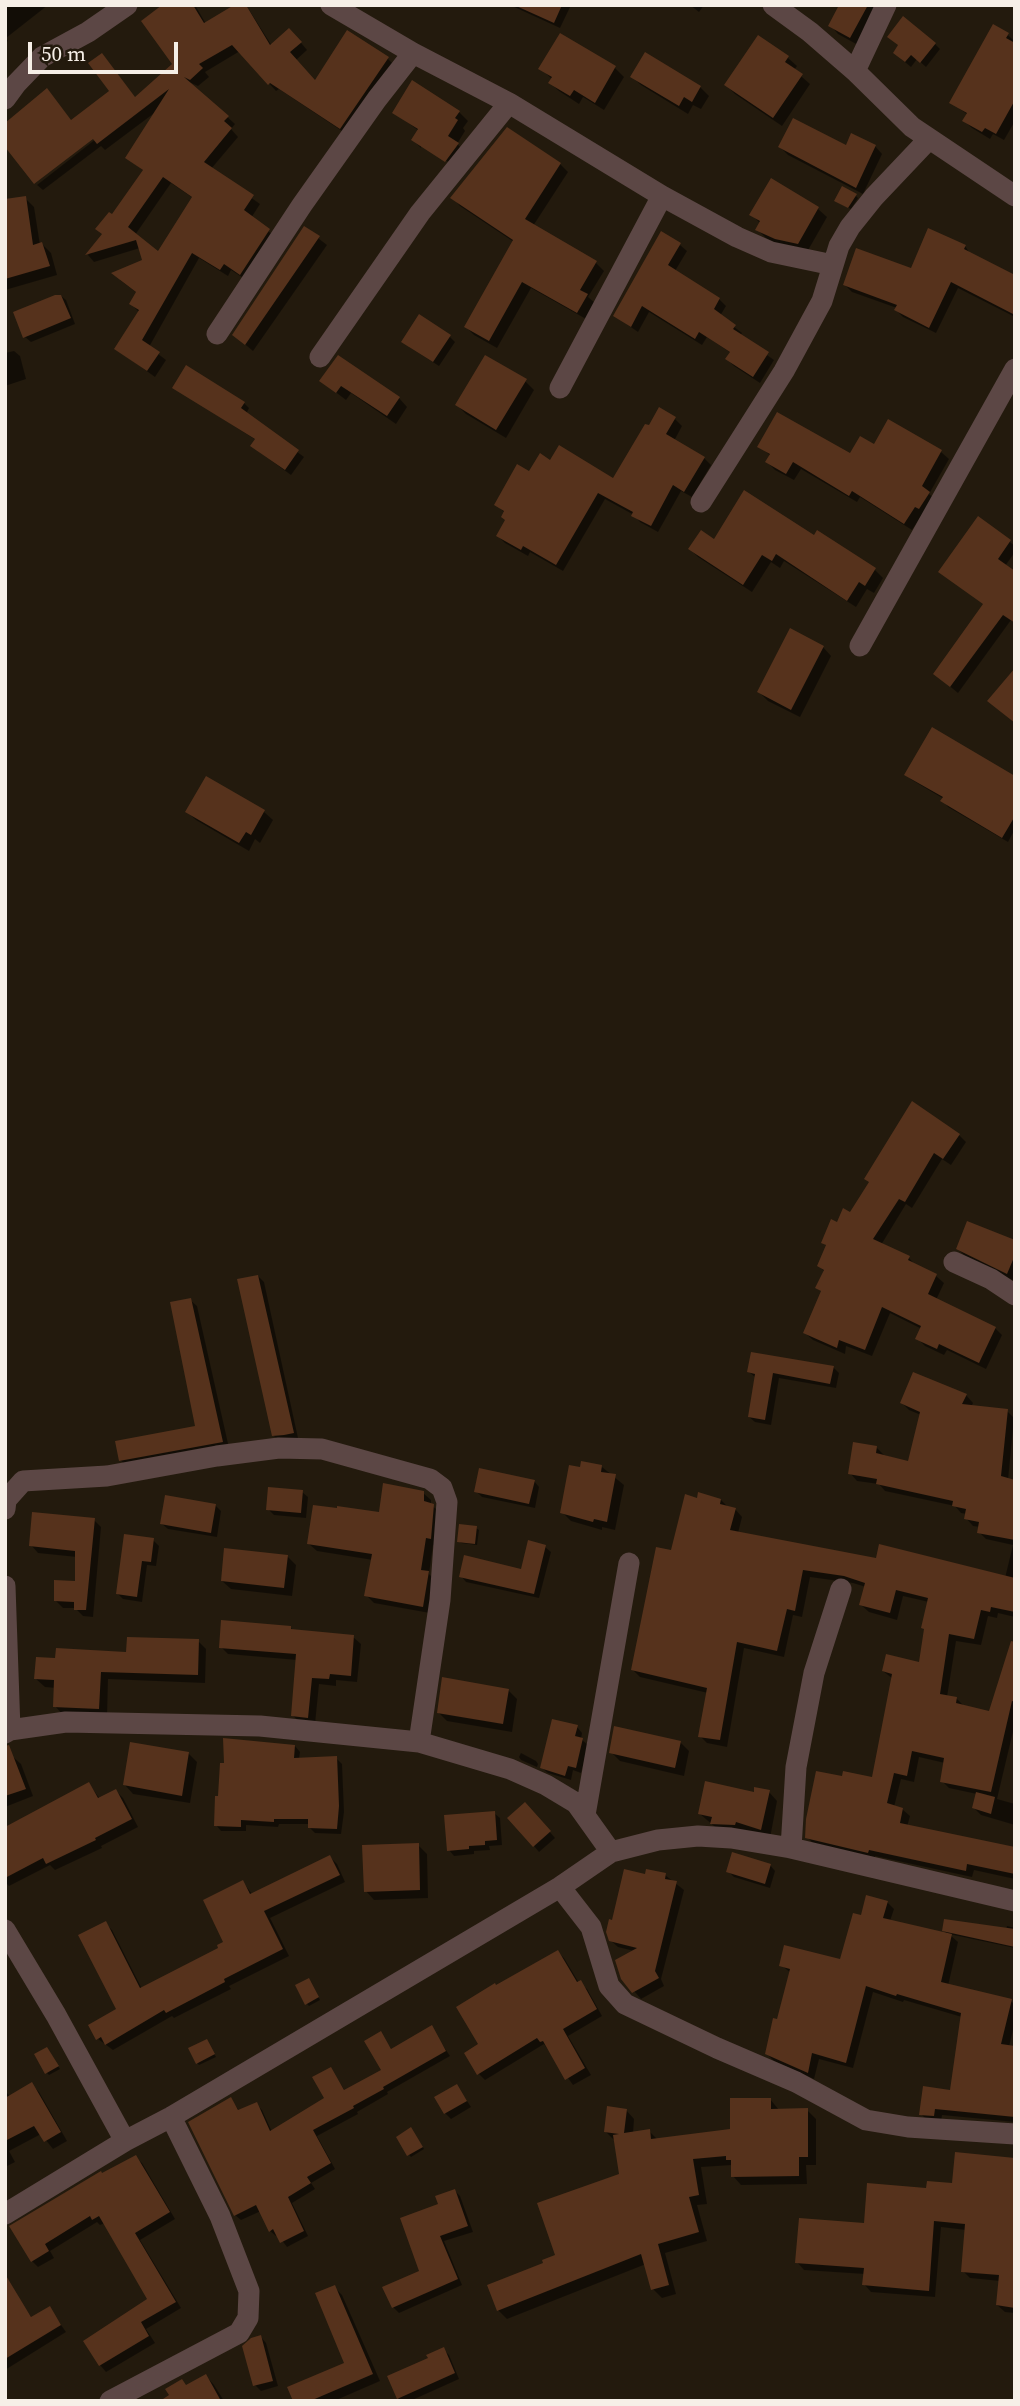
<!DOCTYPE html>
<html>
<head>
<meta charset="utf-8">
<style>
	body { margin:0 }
	#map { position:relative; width:1020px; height:2406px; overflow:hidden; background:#231a0d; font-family:"Source Serif 4",serif }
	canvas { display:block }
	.frame { position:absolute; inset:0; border:7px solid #f6efe7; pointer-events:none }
	.scale { position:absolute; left:28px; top:42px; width:150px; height:32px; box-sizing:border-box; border:4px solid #f6efe7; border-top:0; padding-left:9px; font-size:21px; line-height:24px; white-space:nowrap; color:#f6efe7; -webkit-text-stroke:5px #231a0d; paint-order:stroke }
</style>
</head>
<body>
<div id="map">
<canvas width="1020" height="2406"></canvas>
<div class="frame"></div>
<div class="scale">50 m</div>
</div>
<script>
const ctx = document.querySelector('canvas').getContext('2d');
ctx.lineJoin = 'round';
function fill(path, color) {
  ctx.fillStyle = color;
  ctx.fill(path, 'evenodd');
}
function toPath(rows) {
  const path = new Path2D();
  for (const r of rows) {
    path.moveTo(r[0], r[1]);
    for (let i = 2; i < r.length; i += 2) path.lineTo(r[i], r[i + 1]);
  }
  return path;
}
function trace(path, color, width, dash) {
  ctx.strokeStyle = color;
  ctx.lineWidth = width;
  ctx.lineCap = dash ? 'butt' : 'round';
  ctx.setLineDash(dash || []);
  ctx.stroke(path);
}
const shadow = toPath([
	[5,5,48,5,6,38,8,41,5,43],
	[165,5,195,5,206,24,246,5,272,46,297,38,307,50,296,60,316,82,387,58,395,66,348,135,279,89,276,91,240,51,205,72,209,77,198,86,189,82,235,124,231,129,238,137,211,169,260,204,251,218,277,238,248,281,231,270,228,276,199,258,149,347,166,360,155,377,116,349,139,312,131,304,137,293,120,280,145,261,140,248,94,262,88,255,104,235,112,217,144,171,127,158,157,111,105,150,101,146,43,190,37,185,101,135,72,122,136,99,175,65],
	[171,183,193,198,158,254,135,235],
	[510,5,571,5,560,28],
	[690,5,704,5,699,12],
	[838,5,878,5,858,45,838,34,830,25,840,7],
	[561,35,615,68,624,77,604,110,583,97,579,104,559,91,550,83,552,79,541,69],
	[1008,35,1015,42,1015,121,1004,140,993,134,990,139,972,128,964,121,968,115,951,102],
	[935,44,940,49,926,67,917,59,911,67,900,58],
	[788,58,797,66,794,70,810,84,782,126,735,94,726,85],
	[632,77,700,87,709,96,701,109,693,105,688,114,641,85],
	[394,112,459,112,468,121,463,128,465,131,457,144,467,153,453,165,421,144,421,148,413,140,419,131],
	[507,129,560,164,568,172,533,226,596,263,604,271,588,297,595,303,586,319,531,288,497,348,474,335,466,327,514,242,460,206,453,198],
	[875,146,882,154,863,194,788,155,780,147],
	[771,181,818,209,827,217,807,252,785,248,766,238,757,229,761,224,751,214],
	[856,196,858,198,851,209,839,203],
	[25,198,34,207,40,245,42,244,51,253,57,275,5,290,5,201],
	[305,228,327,245,253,351,234,335],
	[680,245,687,251,675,271,719,299,726,306,720,316,742,333,740,336,774,360,760,383,734,366,727,359,731,353,707,337,702,345,649,312,638,332,615,316],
	[965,246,971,255,1015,277,1015,317,958,288,936,333,903,317,896,310,897,308,852,292,845,285,912,270],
	[60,295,66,300,75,324,31,342,25,337,15,313],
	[449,336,455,342,439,366,409,347],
	[14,351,20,356,26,379,5,386,5,353],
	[321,381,399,398,407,407,396,424,351,393,346,400],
	[525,381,534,390,506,438,466,414,457,405],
	[174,388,244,403,249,408,246,414,304,457,291,475,258,451,256,440],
	[675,419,682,426,674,441,704,458,711,465,692,497,681,491,658,532,640,522,634,515,605,499,563,571,530,552,528,556,505,543,498,536,507,520,505,513,496,504,530,473,551,462,614,480],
	[759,446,851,456,874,447,941,452,949,459,929,494,937,501,923,513,912,530,860,497,857,502,801,469,794,480,775,470,767,462,771,456],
	[979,518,1015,546,1015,552,1005,566,1015,573,1015,623,1011,620,958,693,935,674,985,605],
	[818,532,875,570,883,578,874,593,867,589,856,607,784,561,780,568,771,562,752,592,698,557,690,549,715,541,815,537],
	[823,647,831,656,800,717,768,701,759,692],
	[906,775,1015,778,1015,829,1008,842,948,807,943,801,944,799,912,780],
	[206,778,264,812,273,820,260,843,255,839,249,851,196,820,187,812],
	[959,1135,966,1142,951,1165,942,1159,912,1208,906,1204,881,1245,909,1258,916,1266,936,1276,944,1283,936,1300,995,1328,1002,1335,986,1369,947,1350,944,1355,925,1346,917,1338,922,1329,890,1313,872,1356,846,1346,845,1354,813,1340,805,1333,822,1292,817,1288,825,1272,819,1266,827,1247,823,1242,838,1224,851,1214,871,1183],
	[1015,1242,1015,1281,967,1258,958,1249],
	[258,1276,264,1282,298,1438,279,1441,273,1435],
	[190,1300,197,1306,229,1448,127,1466,120,1460,197,1427],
	[833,1367,839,1373,836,1388,779,1378,771,1425,755,1422,749,1417,755,1377,749,1372],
	[966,1395,973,1403,971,1407,1007,1411,1014,1418,1008,1480,1015,1482,1015,1617,998,1613,997,1618,988,1616,981,1645,956,1641,947,1697,957,1699,965,1707,990,1713,1015,1648,1015,1723,997,1799,1015,1804,1015,1825,981,1815,974,1808,977,1794,949,1788,942,1781,945,1763,919,1757,914,1782,901,1779,894,1807,902,1809,910,1816,907,1827,1015,1849,1015,1879,974,1870,972,1877,875,1856,875,1859,814,1844,807,1837,843,1778,873,1779,893,1679,883,1671,920,1664,929,1602,903,1596,897,1620,869,1612,861,1605,866,1587,853,1583,810,1577,802,1617,793,1615,784,1657,744,1648,727,1747,707,1743,700,1736,708,1693,640,1677,633,1670,672,1552,698,1500,721,1500,728,1507,735,1509,742,1517,738,1533,877,1560,1005,1578,1013,1545,986,1539,979,1532,980,1527,973,1526,966,1518,967,1514,961,1513,955,1506,885,1491,879,1484,857,1481,850,1473,877,1448,884,1455,909,1463,921,1415,909,1410,902,1403],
	[602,1467,624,1485,615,1530,602,1527,602,1530,571,1521,562,1512],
	[534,1481,539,1487,535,1508,482,1497,476,1491],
	[302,1492,308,1497,306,1518,274,1515,268,1509],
	[423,1493,431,1500,431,1505,441,1513,438,1545,433,1545,429,1574,436,1581,430,1613,374,1603,366,1595,373,1560,317,1551,309,1544,338,1510,380,1514],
	[215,1505,221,1511,217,1537,168,1529,162,1524],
	[94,1520,101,1527,93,1617,83,1616,75,1608,63,1608,55,1600,76,1583,77,1557,38,1553,31,1545],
	[476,1528,479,1530,477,1545,461,1543,459,1541],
	[153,1540,159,1546,156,1566,147,1565,142,1602,123,1599,117,1593],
	[545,1547,551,1552,539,1598,466,1582,461,1576,522,1571],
	[287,1556,296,1565,292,1596,231,1589,222,1581],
	[291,1628,294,1631,353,1637,361,1644,357,1682,336,1680,336,1686,319,1684,315,1724,300,1722,292,1715,297,1660,228,1654,221,1647],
	[198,1641,206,1649,205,1683,108,1679,107,1717,63,1715,55,1706,56,1688,45,1687,36,1679,57,1660,128,1654],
	[508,1690,517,1699,512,1732,447,1721,438,1712],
	[577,1727,582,1733,581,1739,588,1745,581,1773,573,1770,571,1780,548,1773,542,1768],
	[680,1742,689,1751,684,1776,620,1761,611,1752],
	[295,1746,300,1752,299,1759,336,1758,342,1764,344,1812,341,1834,315,1833,310,1828,310,1824,279,1824,278,1827,246,1825,246,1831,221,1831,216,1825,219,1798],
	[188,1753,197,1762,190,1803,133,1794,125,1785],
	[521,1753,536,1761,538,1764,537,1767,521,1760,519,1757],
	[12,1756,21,1764,33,1796,5,1807,5,1759],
	[89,1784,100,1799,116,1791,123,1798,138,1827,101,1846,102,1848,55,1870,50,1865,9,1886,5,1882,5,1829],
	[769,1792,777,1801,770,1838,721,1832,700,1814,755,1794],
	[531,1810,555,1838,539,1852,534,1846],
	[494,1813,500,1818,502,1845,489,1846,490,1850,474,1851,474,1854,454,1856,449,1850],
	[418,1845,427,1854,428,1898,374,1900,366,1891],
	[330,1857,337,1864,345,1882,270,1918,289,1956,229,1986,231,1989,174,2018,172,2016,113,2050,98,2039,118,2009,105,1923,112,1930,142,1989,221,1949,226,1943,243,1882,252,1894],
	[770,1865,775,1871,770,1888,734,1877,728,1871],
	[665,1875,684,1890,661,1979,664,1986,641,1999,634,1991,634,1951,618,1947,610,1940,614,1922,646,1876],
	[887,1902,894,1909,890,1921,948,1935,944,1931,1006,1930,1007,1926,1015,1928,1015,1948,949,1934,958,1942,948,1986,1011,2001,1015,2005,1015,2021,1009,2047,1015,2048,1015,2122,942,2115,941,2122,928,2121,921,2114,952,2092,962,2017,904,2000,903,2002,873,1992,853,2068,819,2059,814,2079,774,2061,767,2054,791,1973,781,1965,841,1961,862,1917],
	[558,1952,564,1958,579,1983,587,1989,602,2016,568,2036,591,2075,573,2085,544,2044,485,2080,478,2073,480,2045,496,1987],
	[311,1982,320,2000,309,2006,307,2004],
	[431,2028,450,2056,387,2092,388,2094,357,2112,358,2114,317,2136,335,2169,311,2183,315,2189,292,2203,308,2236,287,2247,278,2235,276,2236,270,2231,261,2211,241,2220,235,2215,231,2099,240,2112,256,2104,262,2110,272,2132,326,2099,331,2069,345,2091,383,2070,380,2033,392,2050],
	[207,2041,216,2057,199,2065,197,2063],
	[49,2051,60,2069,49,2075,47,2073],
	[31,2084,39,2092,67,2141,53,2149,41,2134,9,2151,15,2162,5,2167,5,2091,11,2097],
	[457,2086,471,2107,451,2119,445,2113],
	[770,2099,779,2110,807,2110,816,2119,816,2165,806,2165,807,2184,741,2185,733,2176,732,2165,701,2167,707,2204,697,2205,707,2241,665,2253,676,2294,662,2298,653,2289,646,2264,507,2319,498,2310,545,2264,558,2256,621,2175,614,2140,606,2132,626,2110,634,2119,633,2134,649,2131,658,2140,732,2131],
	[413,2132,424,2149,411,2157,409,2155],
	[135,2157,142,2163,175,2219,140,2240,181,2308,146,2329,155,2343,106,2372,100,2365,150,2299,105,2223,100,2225,97,2222,50,2251,54,2258,38,2267,32,2261,12,2227],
	[1015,2159,1015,2313,1005,2312,997,2305,1000,2281,970,2278,963,2271,966,2230,941,2227,935,2297,871,2292,864,2284,865,2274,804,2270,797,2262,927,2190,953,2185],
	[455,2191,460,2196,473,2232,444,2241,462,2285,399,2313,393,2307,421,2272,440,2205],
	[334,2287,342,2295,380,2381,334,2401,295,2401,346,2364],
	[13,2291,32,2318,49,2308,66,2332,5,2370,5,2296],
	[261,2337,266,2343,278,2386,261,2391,255,2385],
	[443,2349,449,2355,459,2379,410,2401,401,2401,398,2398,430,2359],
	[206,2376,214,2385,224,2401,163,2401]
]);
const building = toPath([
	[162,5,193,5,204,23,234,5,246,5,270,45,289,28,302,42,290,52,315,80,347,30,389,57,340,129,270,83,268,85,232,45,199,64,203,68,190,80,184,77,229,116,224,121,232,128,204,162,254,195,244,210,270,229,240,275,224,264,220,270,192,253,142,340,160,352,147,371,114,349,139,310,129,304,136,292,111,273,142,260,136,240,85,255,102,234,95,229,109,212,112,214,143,170,125,158,169,89,97,144,93,139,34,184,5,147,5,123,47,88,71,120,109,91,88,63,102,53,135,97,172,64,141,21],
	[163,177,192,197,158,251,128,227],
	[514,5,562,5,554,23],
	[839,5,868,5,850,38,828,26],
	[903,16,936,43,920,63,911,55,905,62,893,53,898,45,887,37],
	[993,24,1009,33,1006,38,1015,43,1015,100,996,134,985,128,982,132,962,121,967,113,949,103],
	[560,33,616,66,595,103,574,90,570,96,548,83,552,77,538,69],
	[758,35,789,56,785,62,803,74,773,118,724,85],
	[645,52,701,86,692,102,684,97,679,106,630,77],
	[412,80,460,111,455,118,458,120,448,136,459,143,445,162,411,140,418,129,392,113],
	[793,118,846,145,851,133,876,145,856,188,778,147],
	[507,127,561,163,525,219,597,261,580,290,588,294,577,313,522,282,489,341,464,327,513,240,450,198],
	[771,178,819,207,798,244,775,239,755,230,760,221,749,215],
	[842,186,857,194,848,208,834,201],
	[26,196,33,245,42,242,50,266,5,279,5,199],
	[304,226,320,236,245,345,232,335],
	[928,228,966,245,964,249,1015,275,1015,315,951,282,929,328,894,310,897,305,843,285,856,248,911,268],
	[661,231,681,243,668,265,720,298,714,309,736,325,733,329,769,352,753,377,725,359,730,352,699,332,695,339,642,306,631,327,613,316],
	[55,295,61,295,71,318,23,338,13,312],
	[419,314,451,335,433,362,401,342],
	[338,355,400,397,387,416,341,386,336,393,319,381],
	[485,355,527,379,496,430,455,405],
	[186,365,245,402,241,408,299,450,285,470,250,446,255,439,172,388],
	[659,407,676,417,666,434,705,457,684,492,673,485,651,526,631,516,633,512,598,493,556,565,523,546,521,550,496,536,505,520,501,517,504,511,494,505,517,464,529,471,540,453,550,460,559,445,613,478,645,424,649,425],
	[777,412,850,453,860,436,874,444,888,419,942,450,922,486,930,492,919,509,915,507,904,524,852,491,849,496,793,462,786,474,765,462,770,454,757,447],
	[744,490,814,535,817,530,876,568,865,586,859,582,847,601,776,554,772,561,762,555,743,585,688,549,701,530,714,539],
	[978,516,1011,540,998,559,1015,571,1015,623,1003,615,950,687,933,674,983,604,938,572],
	[790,628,824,646,791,710,757,692],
	[1015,668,1015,723,987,701],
	[932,727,1015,776,1015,816,1002,838,940,801,943,797,904,775],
	[206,776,265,810,251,835,246,832,239,843,185,812],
	[912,1101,960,1134,943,1159,934,1153,905,1202,899,1199,873,1239,910,1256,908,1260,937,1274,928,1294,996,1327,979,1363,939,1344,937,1349,915,1339,921,1326,882,1307,865,1350,839,1340,837,1348,803,1333,821,1291,815,1288,824,1270,817,1266,826,1245,821,1243,831,1219,837,1222,843,1208,850,1212,869,1182,864,1179],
	[967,1221,1015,1240,1015,1255,1007,1274,956,1249],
	[258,1275,294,1433,284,1435,272,1436,237,1279],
	[191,1298,223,1442,119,1461,115,1441,195,1426,170,1302],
	[751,1352,834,1366,830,1384,773,1373,765,1420,748,1417,755,1374,747,1372],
	[913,1372,967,1394,962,1404,1008,1409,1001,1476,1015,1480,1015,1540,977,1533,979,1522,964,1519,966,1509,952,1506,953,1501,876,1484,877,1479,848,1474,853,1442,877,1446,876,1453,908,1461,920,1412,900,1403],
	[581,1461,602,1465,601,1472,616,1474,607,1522,594,1519,593,1522,560,1513,569,1465,580,1467],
	[479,1468,535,1480,529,1504,474,1492],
	[383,1483,424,1491,424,1501,434,1504,431,1539,426,1538,421,1570,429,1571,423,1607,364,1596,372,1554,307,1544,313,1505,337,1508,337,1506,379,1512],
	[268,1487,303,1490,301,1513,266,1510],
	[698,1492,721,1499,720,1504,736,1508,730,1530,876,1558,879,1544,1015,1578,1015,1612,991,1607,990,1612,981,1610,974,1639,949,1634,940,1694,957,1697,956,1703,989,1711,1011,1641,1015,1642,1015,1702,1012,1701,991,1792,940,1782,944,1758,912,1751,907,1776,894,1773,887,1803,903,1808,900,1823,1015,1847,1015,1874,967,1864,966,1871,869,1850,868,1853,805,1838,806,1819,816,1771,842,1776,843,1771,872,1777,892,1674,882,1671,886,1654,919,1662,924,1629,921,1628,928,1598,896,1590,890,1613,859,1605,865,1583,844,1576,803,1570,795,1611,787,1609,777,1651,737,1642,720,1740,698,1737,707,1688,631,1670,656,1547,671,1550,685,1494,697,1498],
	[165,1495,216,1504,211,1533,160,1524],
	[32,1512,95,1518,86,1610,74,1610,74,1602,54,1601,54,1580,75,1581,75,1551,29,1546],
	[459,1524,477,1526,475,1544,457,1542],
	[124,1534,154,1538,151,1562,142,1561,137,1597,116,1594],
	[528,1540,546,1545,534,1594,459,1577,464,1555,521,1569],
	[224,1548,288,1555,284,1588,221,1581],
	[221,1620,291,1626,291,1629,354,1635,351,1676,330,1674,329,1679,312,1678,308,1718,291,1716,296,1654,219,1648],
	[127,1637,199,1639,198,1675,101,1672,99,1709,53,1707,54,1680,34,1679,36,1657,55,1658,56,1648,126,1652],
	[442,1677,509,1689,503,1724,437,1713],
	[552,1719,578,1725,575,1736,583,1738,576,1768,568,1766,565,1776,540,1768],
	[614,1726,681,1741,675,1768,609,1753],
	[223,1738,295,1745,294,1758,337,1756,339,1806,337,1829,308,1828,308,1819,274,1819,274,1822,241,1820,241,1827,214,1826,215,1796,218,1796,220,1763,224,1763],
	[130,1742,189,1752,182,1796,123,1785],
	[9,1745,26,1789,5,1796,5,1746],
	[705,1781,754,1792,754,1787,770,1790,761,1830,736,1822,735,1825,710,1824,712,1817,698,1814],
	[89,1782,98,1798,116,1789,132,1819,95,1838,96,1840,46,1864,43,1858,5,1878,5,1827],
	[976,1792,995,1797,991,1814,972,1808],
	[525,1802,551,1831,533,1847,507,1818],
	[495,1811,497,1840,485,1841,485,1845,469,1846,469,1849,447,1851,444,1815],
	[419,1843,420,1890,364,1892,362,1845],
	[732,1852,771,1864,765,1884,726,1872],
	[330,1855,340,1875,264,1911,283,1949,224,1979,225,1982,166,2013,164,2010,105,2045,101,2037,96,2040,88,2025,116,2009,78,1935,106,1921,140,1988,218,1948,217,1945,223,1942,203,1900,243,1880,250,1894],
	[624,1869,645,1874,646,1869,666,1873,665,1879,677,1881,655,1971,659,1978,632,1993,621,1979,615,1960,637,1948,609,1941,606,1932,609,1919,612,1920],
	[866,1895,888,1901,883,1918,952,1934,941,1982,1012,1999,1001,2044,1015,2046,1015,2117,935,2109,934,2116,919,2115,923,2086,950,2090,961,2013,897,1994,896,1996,866,1986,846,2063,812,2053,808,2073,765,2054,773,2018,777,2019,790,1969,779,1966,784,1945,840,1959,853,1913,861,1915],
	[944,1919,1015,1929,1015,1947,942,1931],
	[558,1950,577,1982,581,1980,597,2009,563,2029,585,2068,565,2080,543,2041,540,2042,537,2038,477,2075,464,2053,478,2044,456,2007,495,1983,496,1985],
	[309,1978,319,1997,305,2005,295,1985],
	[432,2025,446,2051,383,2087,384,2089,353,2106,354,2108,313,2130,331,2163,307,2177,311,2183,288,2197,304,2231,280,2243,273,2229,269,2232,256,2205,234,2216,188,2122,231,2097,238,2110,257,2102,270,2131,324,2098,312,2077,331,2067,344,2090,381,2070,364,2041,381,2031,391,2049],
	[207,2039,215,2054,196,2064,188,2048],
	[47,2047,59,2066,45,2074,34,2054],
	[32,2082,61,2132,44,2142,34,2126,5,2141,5,2098],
	[457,2084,467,2101,444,2114,434,2097],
	[730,2098,771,2098,771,2109,808,2108,808,2157,799,2157,799,2176,731,2177,731,2160,726,2160,726,2156,693,2159,699,2195,689,2197,699,2232,658,2244,669,2285,651,2290,641,2254,497,2311,487,2285,543,2263,542,2260,555,2255,537,2203,619,2174,613,2135,619,2134,604,2132,607,2106,627,2109,624,2133,650,2129,651,2139,730,2129],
	[411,2127,423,2147,407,2156,396,2137],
	[955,2152,1015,2158,1015,2308,996,2305,999,2275,961,2272,965,2224,934,2221,929,2291,862,2285,864,2268,795,2263,799,2218,864,2223,867,2183,926,2188,927,2181,952,2183],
	[136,2155,170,2212,135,2233,176,2302,141,2322,149,2336,99,2366,83,2341,147,2299,99,2216,92,2220,90,2216,45,2244,49,2251,31,2262,9,2226,101,2171,102,2173],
	[455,2189,468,2226,440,2236,458,2279,392,2308,382,2287,419,2271,400,2218,438,2204,435,2196],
	[5,2274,31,2317,50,2306,61,2325,5,2359],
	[335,2285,373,2374,310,2401,293,2401,287,2387,344,2363,315,2293],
	[261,2335,273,2381,253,2386,242,2346,251,2338],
	[444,2347,455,2373,397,2399,387,2376,428,2358,426,2355],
	[206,2374,221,2401,160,2401,169,2395,165,2389,182,2379,186,2385]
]);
const minor = toPath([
	[331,5,413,53,509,103,662,196,737,237,771,252,833,265],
	[773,5,810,32,855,71,912,127,1015,196],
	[855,71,886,5],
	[5,99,16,84,42,57,88,32,127,5],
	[217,334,302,205,377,99,413,53],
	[320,357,420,213,509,103],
	[560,388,662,196],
	[701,502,784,371,822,301,839,246,850,227,874,197,928,140],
	[860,646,1015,369],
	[954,1262,991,1279,1015,1295],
	[5,1509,6,1500,23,1481,107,1476,217,1456,279,1448,322,1449,430,1479,442,1488,447,1502,440,1600,419,1742],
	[5,1586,10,1730],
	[5,1733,10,1730,66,1722,260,1726,419,1742,510,1769,546,1785,576,1803,611,1852],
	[585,1815,629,1563],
	[791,1848,796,1767,814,1673,841,1589],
	[560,1887,591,1927,609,1986,625,2004,717,2048,796,2082,866,2120,908,2127,1015,2134],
	[5,1930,56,2015,125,2141],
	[5,2214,125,2141,171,2117,560,1887,611,1852,658,1840,698,1836,731,1838,791,1848,1015,1901],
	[110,2401,239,2333,248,2318,249,2291,220,2216,171,2117]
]);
fill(shadow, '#0007');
fill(building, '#56321c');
trace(minor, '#5c4745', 21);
</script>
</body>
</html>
